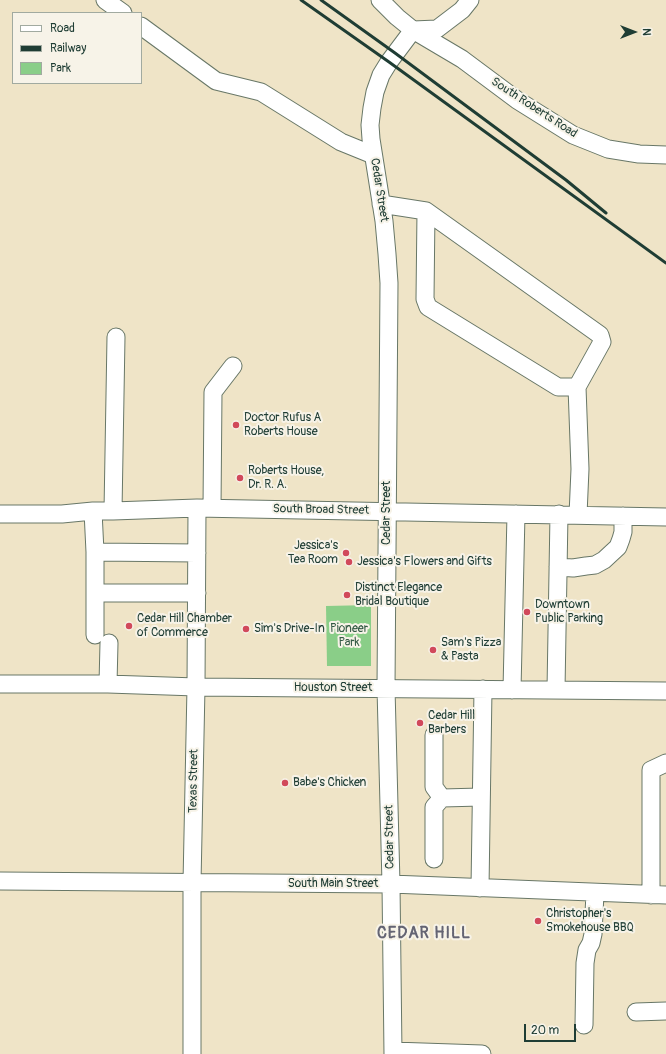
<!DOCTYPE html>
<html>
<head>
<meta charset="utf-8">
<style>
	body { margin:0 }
	#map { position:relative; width:666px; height:1054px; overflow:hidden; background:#efe4c7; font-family:Pangolin,sans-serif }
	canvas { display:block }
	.legend { position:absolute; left:12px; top:12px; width:130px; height:72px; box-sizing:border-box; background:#f7f3e8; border:1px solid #a1aaa0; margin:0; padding:5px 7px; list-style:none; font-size:12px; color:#1f3d34 }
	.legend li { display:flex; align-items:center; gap:8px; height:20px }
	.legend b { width:20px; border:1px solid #a1aaa0 }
	.north { position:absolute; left:614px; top:12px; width:40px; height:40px; -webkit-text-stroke:3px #f7f3e8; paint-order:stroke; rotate:90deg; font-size:11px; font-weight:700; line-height:16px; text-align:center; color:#1f3d34 }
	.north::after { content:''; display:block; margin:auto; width:14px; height:18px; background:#1f3d34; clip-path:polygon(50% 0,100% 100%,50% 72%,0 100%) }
	.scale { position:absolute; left:524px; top:1024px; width:52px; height:18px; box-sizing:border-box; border:2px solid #1f3d34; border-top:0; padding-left:5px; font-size:12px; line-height:14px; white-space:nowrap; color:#1f3d34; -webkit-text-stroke:3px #f7f3e8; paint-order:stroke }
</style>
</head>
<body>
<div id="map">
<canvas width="666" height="1054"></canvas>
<ul class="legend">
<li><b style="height:5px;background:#fff"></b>Road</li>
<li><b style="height:5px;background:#1f3d34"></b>Railway</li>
<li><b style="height:11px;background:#8ace88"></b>Park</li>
</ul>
<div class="north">N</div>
<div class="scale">20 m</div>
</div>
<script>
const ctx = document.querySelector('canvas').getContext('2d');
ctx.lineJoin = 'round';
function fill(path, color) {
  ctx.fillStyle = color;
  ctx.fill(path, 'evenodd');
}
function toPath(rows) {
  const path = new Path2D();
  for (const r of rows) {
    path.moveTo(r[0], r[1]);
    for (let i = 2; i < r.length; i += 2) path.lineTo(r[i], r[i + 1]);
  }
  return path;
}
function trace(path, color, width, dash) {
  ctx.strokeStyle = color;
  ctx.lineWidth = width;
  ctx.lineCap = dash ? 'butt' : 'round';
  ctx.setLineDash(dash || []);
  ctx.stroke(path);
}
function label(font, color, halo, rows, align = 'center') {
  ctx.font = font + ' Pangolin,sans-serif';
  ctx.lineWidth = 4;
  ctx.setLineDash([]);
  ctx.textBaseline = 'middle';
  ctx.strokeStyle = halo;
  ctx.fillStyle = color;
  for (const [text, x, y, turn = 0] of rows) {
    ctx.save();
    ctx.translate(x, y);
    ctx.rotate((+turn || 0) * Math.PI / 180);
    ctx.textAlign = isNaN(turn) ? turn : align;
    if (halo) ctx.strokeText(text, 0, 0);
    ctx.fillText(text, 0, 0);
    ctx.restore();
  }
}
const green = toPath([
	[371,605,371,666,327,666,326,606]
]);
const minor = toPath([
	[105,0,123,13],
	[380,0,397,17,413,30,389,62,381,75,375,92,372,108,370,125,371,139,384,221,387,254,389,283,386,688,391,884,393,1054],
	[141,26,216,81,261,92,341,142,373,155],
	[413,30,462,59,517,100,573,135,608,149,639,154,666,155],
	[413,30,437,29,462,10,470,0],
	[381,204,426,211,600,335,602,342,577,387,558,387,428,307,425,299,426,211],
	[577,387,580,469,578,515],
	[212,508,213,392,233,366],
	[93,511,95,552,95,635],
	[113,511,116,337],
	[0,514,62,514,93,511,113,511,197,508,666,517],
	[95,552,197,553],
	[558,567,573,568,586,566,595,565,604,560,618,547,621,539,623,532,623,516],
	[95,593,197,593],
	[0,684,108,684,196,687,666,691],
	[108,684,109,643],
	[512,690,516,514],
	[556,690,559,514],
	[434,735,434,787,442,798],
	[434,859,434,807,442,798,481,797],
	[0,881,391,884,666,895],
	[480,888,483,689],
	[651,895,651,770,666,763],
	[636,1012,666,1011],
	[584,1025,585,963,587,950,591,943,593,934,595,893],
	[393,1051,482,1054],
	[192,1054,192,883,196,687,197,508]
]);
const rail = toPath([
	[301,0,389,62,666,263],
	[321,0,395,53,566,180,606,213]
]);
const markers = [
	[236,425,4,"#d1495b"],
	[240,478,4,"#d1495b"],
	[346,553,4,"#d1495b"],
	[349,562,4,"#d1495b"],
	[347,595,4,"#d1495b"],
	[527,612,4,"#d1495b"],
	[129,626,4,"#d1495b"],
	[246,629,4,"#d1495b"],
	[433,650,4,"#d1495b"],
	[420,723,4,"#d1495b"],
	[285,783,4,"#d1495b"],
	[538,921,4,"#d1495b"]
];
const streetNames = [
	["South Roberts Road",534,108,33],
	["Cedar Street",379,190,81],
	["South Broad Street",321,510,1],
	["Cedar Street",387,513,-90],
	["Houston Street",333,688],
	["Texas Street",194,781,-89],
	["Cedar Street",390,837,-91],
	["South Main Street",333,884]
];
const poiNames = [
	["Doctor Rufus A",244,418],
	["Roberts House",244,432],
	["Roberts House,",248,471],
	["Dr. R. A.",248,485],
	["Jessica's",338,546,"right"],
	["Tea Room",338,560,"right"],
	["Jessica's Flowers and Gifts",357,562],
	["Distinct Elegance",355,588],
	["Bridal Boutique",355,602],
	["Downtown",535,605],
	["Public Parking",535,619],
	["Cedar Hill Chamber",137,619],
	["of Commerce",137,633],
	["Sim's Drive-In",254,629],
	["Sam's Pizza",441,643],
	["& Pasta",441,657],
	["Cedar Hill",428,716],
	["Barbers",428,730],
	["Babe's Chicken",293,783],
	["Christopher's",546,914],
	["Smokehouse BBQ",546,928]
];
const parkNames = [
	["Pioneer",349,629],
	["Park",349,643]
];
const districtNames = [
	["CEDAR HILL",424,934]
];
fill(green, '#8ace88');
trace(minor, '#687767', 19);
trace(minor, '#fff', 17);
trace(rail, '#1f3d34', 3);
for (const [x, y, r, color] of markers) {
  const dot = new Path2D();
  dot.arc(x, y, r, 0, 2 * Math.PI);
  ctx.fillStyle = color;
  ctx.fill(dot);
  trace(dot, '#f7f3e8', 1.5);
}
label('12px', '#1f3d34', '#f7f3e8', streetNames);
label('12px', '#1f3d34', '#f7f3e8', poiNames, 'left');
label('12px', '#345a45', '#f7f3e8', parkNames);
ctx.letterSpacing = '1px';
label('bold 16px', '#646473', '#f7f3e8', districtNames);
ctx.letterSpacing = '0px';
</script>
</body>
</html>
